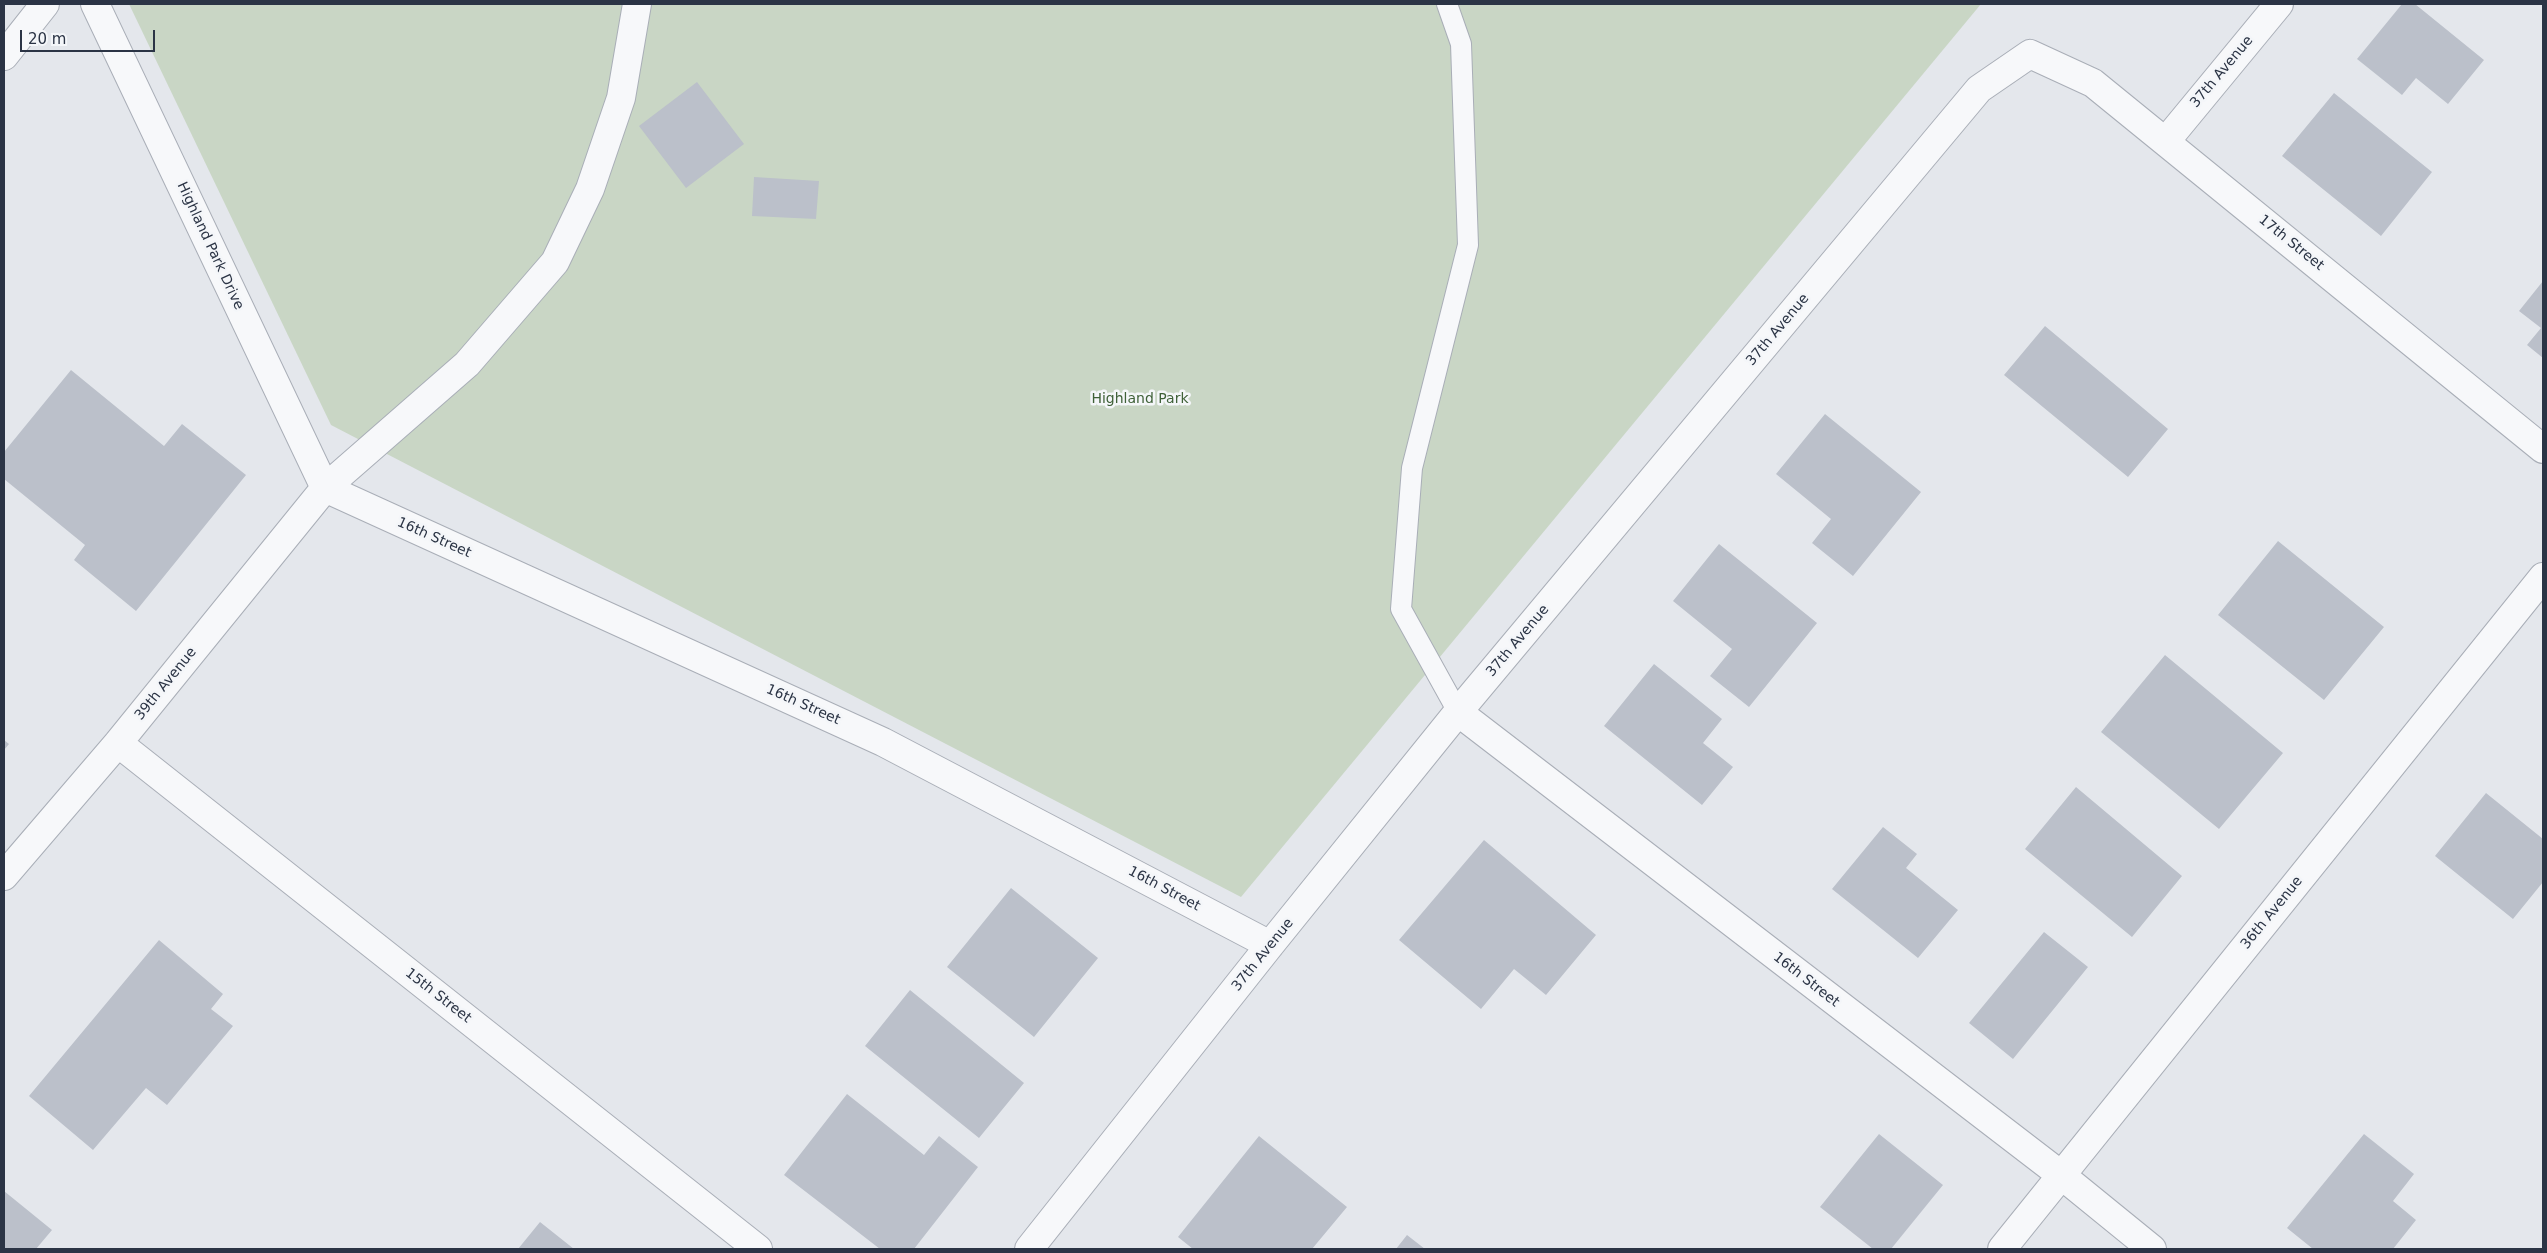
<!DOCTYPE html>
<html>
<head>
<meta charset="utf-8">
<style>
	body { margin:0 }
	#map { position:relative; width:2547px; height:1253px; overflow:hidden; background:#e4e7ec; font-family:"DejaVu Sans",sans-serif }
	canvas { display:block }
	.frame { position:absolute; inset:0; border:5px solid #2b3445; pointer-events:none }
	.scale { position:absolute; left:20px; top:30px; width:135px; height:22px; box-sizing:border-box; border:2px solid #2b3445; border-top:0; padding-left:6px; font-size:15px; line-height:18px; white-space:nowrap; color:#2b3445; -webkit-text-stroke:4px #f4f6f9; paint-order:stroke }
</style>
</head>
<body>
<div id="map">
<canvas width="2547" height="1253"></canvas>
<div class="frame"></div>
<div class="scale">20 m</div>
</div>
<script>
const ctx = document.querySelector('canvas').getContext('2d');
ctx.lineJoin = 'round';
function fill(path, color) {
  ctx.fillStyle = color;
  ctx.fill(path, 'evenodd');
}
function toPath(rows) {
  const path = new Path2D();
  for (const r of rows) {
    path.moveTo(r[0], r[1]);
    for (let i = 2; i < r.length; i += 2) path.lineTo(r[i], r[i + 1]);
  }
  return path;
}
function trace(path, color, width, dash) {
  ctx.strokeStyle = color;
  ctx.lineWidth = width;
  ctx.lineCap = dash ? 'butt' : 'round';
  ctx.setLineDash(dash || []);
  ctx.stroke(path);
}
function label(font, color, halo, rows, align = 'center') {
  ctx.font = font + ' "DejaVu Sans",sans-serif';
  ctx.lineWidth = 5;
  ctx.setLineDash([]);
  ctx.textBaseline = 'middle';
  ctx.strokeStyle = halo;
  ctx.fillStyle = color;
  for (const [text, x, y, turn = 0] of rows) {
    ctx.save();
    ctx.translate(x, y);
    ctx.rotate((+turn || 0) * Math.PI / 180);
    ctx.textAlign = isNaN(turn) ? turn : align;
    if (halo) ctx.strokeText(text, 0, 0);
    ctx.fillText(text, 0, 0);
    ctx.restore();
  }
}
const green = toPath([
	[129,4,1981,4,1241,897,331,425]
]);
const building = toPath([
	[2402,4,2415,4,2484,60,2448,104,2416,78,2402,95,2357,59],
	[697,82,744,144,686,188,639,126],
	[2334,93,2432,172,2381,236,2282,156],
	[754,177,819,181,816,219,752,216],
	[2543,281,2543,358,2527,345,2541,328,2519,311],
	[2045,326,2168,429,2128,477,2004,375],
	[71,370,164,446,182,424,246,475,136,611,74,560,85,545,4,479,4,452],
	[1825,414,1921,492,1853,576,1812,543,1831,519,1776,474],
	[2278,541,2384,627,2324,700,2218,615],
	[1719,544,1817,623,1749,707,1710,676,1732,649,1673,601],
	[2165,655,2283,753,2219,829,2101,732],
	[1654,664,1722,719,1703,743,1733,767,1702,805,1604,726],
	[4,740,9,744,4,750],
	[2076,787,2182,876,2132,937,2025,849],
	[2486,793,2543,839,2543,882,2513,919,2435,856],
	[1883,827,1917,854,1906,868,1958,910,1918,958,1832,889],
	[1484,840,1596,935,1546,995,1514,969,1481,1009,1399,940],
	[1011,888,1098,958,1034,1037,947,967],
	[2044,932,2088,967,2013,1059,1969,1023],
	[159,940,223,994,211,1009,233,1026,167,1105,146,1088,93,1150,29,1096],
	[910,990,1024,1083,979,1138,865,1046],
	[847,1094,924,1155,939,1136,978,1167,914,1249,880,1249,784,1175],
	[1879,1134,1943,1185,1891,1249,1873,1249,1820,1207],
	[2364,1134,2414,1174,2393,1201,2416,1220,2393,1249,2313,1249,2287,1228],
	[1259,1136,1347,1207,1312,1249,1193,1249,1178,1237],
	[4,1191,52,1230,36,1249,4,1249],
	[540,1222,574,1249,518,1249],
	[1407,1235,1425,1249,1396,1249]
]);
const service = toPath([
	[1447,4,1461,44,1468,245,1412,468,1401,609,1458,712]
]);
const minor = toPath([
	[637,4,621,98,590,189,555,262,467,364,325,488,883,742,1270,945],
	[4,56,45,4],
	[2166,141,2279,4],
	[1458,712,2061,1175,2152,1249],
	[1029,1249,1270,945,1458,712,1979,89,2030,54,2093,83,2543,449],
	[2002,1249,2543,577]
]);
const tertiary = toPath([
	[118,743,758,1249],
	[4,876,118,743,325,488,95,4]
]);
const streetNames = [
	["37th Avenue",2222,72,-50],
	["17th Street",2291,243,39],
	["Highland Park Drive",210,246,65],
	["37th Avenue",1778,330,-50],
	["16th Street",434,538,24],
	["37th Avenue",1518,641,-50],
	["39th Avenue",166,684,-51],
	["16th Street",803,705,24],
	["16th Street",1164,889,28],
	["36th Avenue",2272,913,-51],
	["37th Avenue",1263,955,-51],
	["16th Street",1806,980,38],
	["15th Street",438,996,38]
];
const parkNames = [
	["Highland Park",1140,399]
];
fill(green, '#c9d6c5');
fill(building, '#bbc0ca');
trace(service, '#a9aeb7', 22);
trace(minor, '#a9aeb7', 30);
trace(tertiary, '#a9aeb7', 30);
trace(service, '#f7f8fa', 20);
trace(minor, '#f7f8fa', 28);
trace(tertiary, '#f7f8fa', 28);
label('14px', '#2b3445', '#f4f6f9', streetNames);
label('14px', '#3f6138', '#f4f6f9', parkNames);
</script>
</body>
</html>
